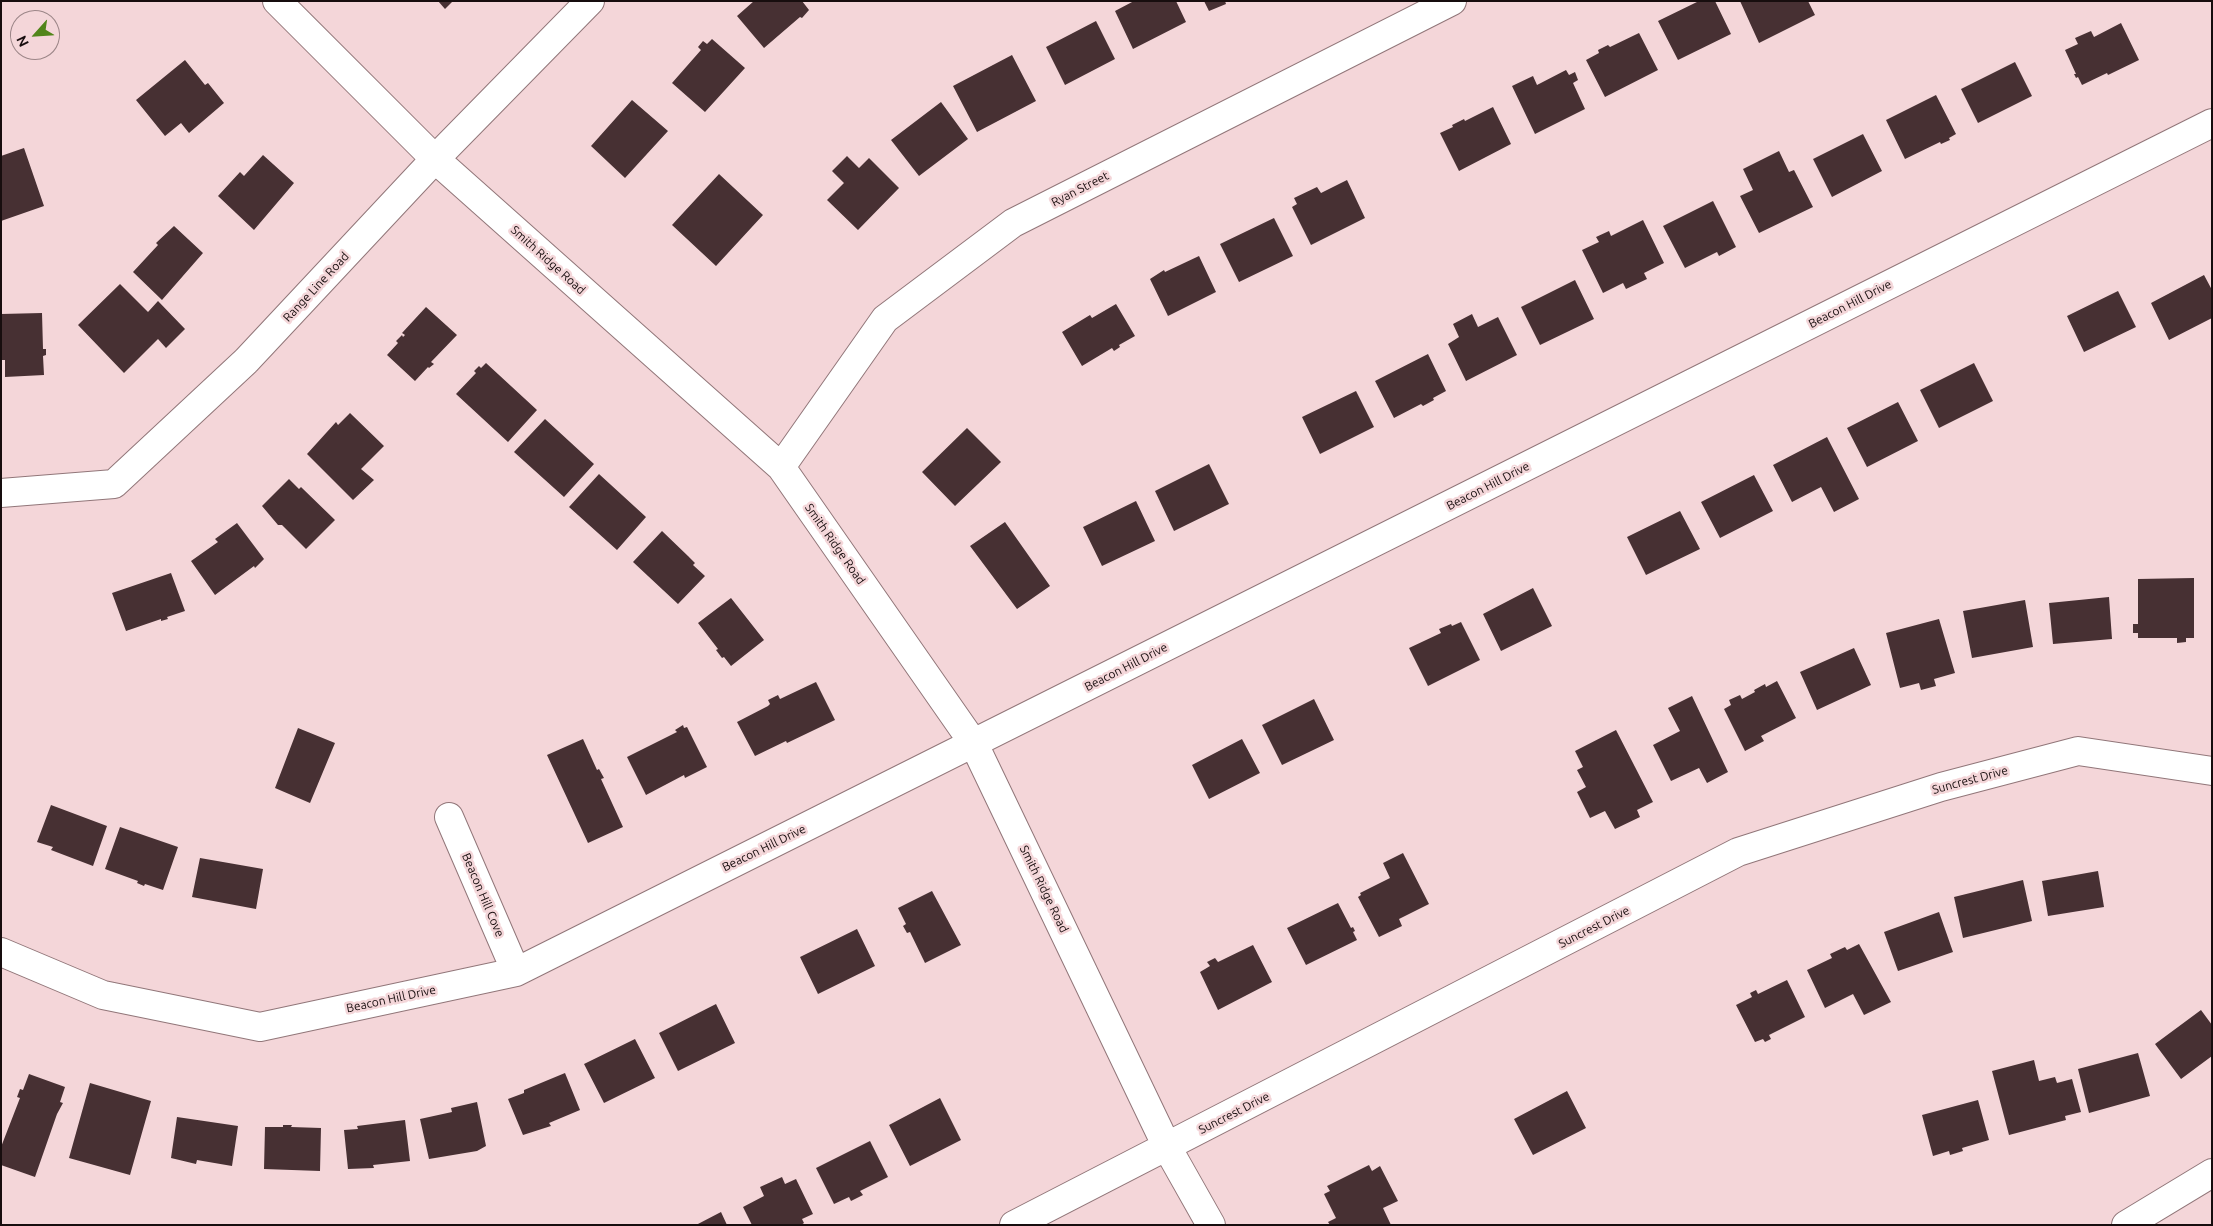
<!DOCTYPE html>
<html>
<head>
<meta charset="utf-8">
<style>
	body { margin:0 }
	#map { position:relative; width:2213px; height:1226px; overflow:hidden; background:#f4d6d9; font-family:Ubuntu,sans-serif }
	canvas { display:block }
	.frame { position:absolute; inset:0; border:2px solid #170d0e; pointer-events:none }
	.north { position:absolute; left:10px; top:10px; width:50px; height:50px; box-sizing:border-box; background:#f4d6d9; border:1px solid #9c8688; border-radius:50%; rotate:244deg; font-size:14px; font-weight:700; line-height:20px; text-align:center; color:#170d0e }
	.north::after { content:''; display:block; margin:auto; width:18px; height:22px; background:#51851a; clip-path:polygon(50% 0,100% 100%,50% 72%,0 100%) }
</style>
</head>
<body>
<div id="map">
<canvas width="2213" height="1226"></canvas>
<div class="frame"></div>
<div class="north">N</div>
</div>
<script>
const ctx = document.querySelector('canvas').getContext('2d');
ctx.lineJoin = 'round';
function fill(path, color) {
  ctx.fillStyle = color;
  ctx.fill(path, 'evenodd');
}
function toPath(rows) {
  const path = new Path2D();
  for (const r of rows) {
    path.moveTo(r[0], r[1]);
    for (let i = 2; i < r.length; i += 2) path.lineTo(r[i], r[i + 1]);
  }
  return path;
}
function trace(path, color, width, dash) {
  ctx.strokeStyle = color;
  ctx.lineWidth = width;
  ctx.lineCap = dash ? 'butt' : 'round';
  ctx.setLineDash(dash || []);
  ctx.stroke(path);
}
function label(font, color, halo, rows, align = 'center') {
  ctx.font = font + ' Ubuntu,sans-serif';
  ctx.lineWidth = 5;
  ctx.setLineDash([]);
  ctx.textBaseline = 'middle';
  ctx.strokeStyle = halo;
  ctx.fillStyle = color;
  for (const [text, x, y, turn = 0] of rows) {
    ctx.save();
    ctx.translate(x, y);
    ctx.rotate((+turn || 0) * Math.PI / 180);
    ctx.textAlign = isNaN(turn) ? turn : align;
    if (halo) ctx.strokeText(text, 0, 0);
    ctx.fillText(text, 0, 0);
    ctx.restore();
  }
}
const building = toPath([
	[438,1,453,1,445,9],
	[754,1,802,1,809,10,802,18,800,17,764,48,737,16],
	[1134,1,1176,1,1186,22,1133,49,1115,11],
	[1204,1,1225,1,1226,4,1209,11],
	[1699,1,1715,1,1731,34,1678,60,1658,21],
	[1740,1,1808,1,1815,15,1759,43],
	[1096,21,1115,59,1065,85,1046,47],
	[2121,23,2139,60,2108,75,2107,73,2082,85,2078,77,2076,78,2074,74,2076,74,2065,50,2078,44,2075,38,2091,31,2094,37],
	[1639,33,1658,70,1605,97,1586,60,1599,53,1598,50,1608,45,1610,47],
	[712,39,745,68,705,112,672,83,701,50,698,47,703,41,707,44],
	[1012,55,1036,101,977,132,953,86],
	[185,60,205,85,208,83,224,103,189,133,181,123,165,136,136,100],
	[2015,62,2032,96,1978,123,1961,89],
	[1566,70,1569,75,1575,72,1578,80,1573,83,1585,109,1535,134,1512,86,1533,76,1537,85],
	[1936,95,1956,134,1949,138,1950,140,1941,144,1940,142,1905,159,1886,120],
	[632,100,668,131,625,178,591,146],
	[941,102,968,139,919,176,891,140],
	[1493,107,1511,144,1459,171,1440,133,1453,127,1452,125,1464,119,1465,121],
	[1863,134,1882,171,1832,197,1813,159],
	[24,148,44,206,1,221,1,156],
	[1779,151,1789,172,1794,170,1813,207,1759,233,1740,196,1753,190,1743,169],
	[263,155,294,183,254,230,218,196,240,172,244,176],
	[847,156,859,168,869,158,899,188,858,230,827,200,844,183,832,171],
	[719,174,763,215,716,266,672,225],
	[1347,180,1365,218,1311,245,1292,207,1297,204,1294,198,1317,187,1321,193],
	[1713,201,1736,247,1719,256,1717,252,1685,268,1663,226],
	[1274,218,1293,256,1239,282,1220,244],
	[1643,220,1664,263,1644,273,1647,279,1626,289,1623,283,1603,293,1582,250,1599,242,1596,237,1609,231,1611,236],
	[174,226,203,253,162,300,133,272,158,245,156,243],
	[1199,256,1216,292,1168,316,1150,279,1164,270,1165,272],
	[2204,275,2212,290,2212,318,2169,340,2151,303],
	[1575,280,1594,319,1540,345,1521,307],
	[120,284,148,312,158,301,185,329,166,348,158,339,124,373,78,325],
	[2118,291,2136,327,2084,352,2067,316],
	[1116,304,1135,336,1119,345,1120,347,1114,351,1112,348,1082,366,1062,332,1090,315,1092,318],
	[426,307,457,335,431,362,434,364,429,368,428,367,415,381,387,355,398,343,396,341,402,335,403,337,405,335,402,333],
	[42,313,43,349,46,349,46,355,43,356,44,375,5,377,5,360,1,360,1,314],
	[1472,314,1478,327,1498,317,1517,355,1466,381,1448,344,1459,337,1453,324],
	[1428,354,1446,391,1433,398,1434,400,1423,406,1421,404,1394,418,1375,381],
	[486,363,537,410,508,442,456,394,476,373,474,371,479,366,481,368],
	[1974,363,1993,401,1939,428,1920,390],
	[1356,391,1374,427,1320,454,1302,417],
	[1898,402,1918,441,1867,467,1847,428],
	[350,413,384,446,361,469,374,480,353,500,307,454,336,422,338,425],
	[545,419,594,464,564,497,514,452],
	[967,428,1001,462,955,506,922,472],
	[1827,437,1859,499,1834,512,1821,487,1792,502,1773,465],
	[1209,464,1229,504,1174,531,1155,491],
	[599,474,646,517,617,550,569,507],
	[1754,475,1773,511,1720,538,1701,502],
	[289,479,299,489,301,487,335,520,306,549,282,525,278,525,262,506],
	[1136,501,1155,541,1102,566,1083,527],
	[1680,511,1700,549,1646,575,1627,537],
	[1005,522,1050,586,1017,609,970,546],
	[237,523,264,559,255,568,254,566,215,595,191,561,218,542,215,539],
	[662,531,688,556,695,563,693,565,705,576,678,604,633,562],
	[171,573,185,611,167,617,168,619,161,621,161,619,126,631,112,593],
	[2194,578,2194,638,2186,638,2186,642,2177,643,2177,638,2138,638,2138,633,2133,633,2133,624,2138,624,2138,579],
	[1533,588,1552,626,1501,651,1483,614],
	[2109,597,2112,639,2053,644,2049,603],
	[731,598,764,640,731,666,724,657,722,658,716,650,718,649,698,623],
	[2025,600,2033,647,1972,658,1963,611],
	[1939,619,1955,673,1934,679,1936,686,1921,690,1919,683,1900,688,1886,633],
	[1461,622,1480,660,1428,686,1409,648,1441,633,1439,629,1451,624,1452,626],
	[1854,648,1871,685,1817,710,1800,672],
	[1777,681,1796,718,1761,736,1764,741,1745,751,1724,709,1731,705,1729,700,1740,695,1742,699,1755,692,1754,690,1765,684,1766,687],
	[816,682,835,720,787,743,786,741,755,756,737,722,768,706,770,704,768,700,778,695,780,699],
	[1692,696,1728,772,1707,783,1699,768,1671,781,1653,745,1680,731,1668,708],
	[1314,699,1334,740,1282,765,1262,725],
	[683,725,684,728,687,727,707,767,685,778,684,775,646,795,627,757,677,732,675,730],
	[298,728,335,743,310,803,275,788],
	[1616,730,1653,802,1637,810,1640,817,1615,829,1605,811,1590,818,1577,792,1586,787,1577,770,1583,767,1575,751],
	[583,739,597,770,599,769,604,778,601,779,623,827,588,843,547,755],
	[1242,739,1260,773,1209,799,1192,765],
	[51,805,107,826,93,866,51,850,53,847,37,842],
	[120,827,178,847,163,890,145,884,144,886,137,883,138,881,105,869],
	[1403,853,1429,904,1399,919,1402,926,1379,937,1358,897,1361,895,1360,893,1390,878,1383,863],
	[200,858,263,869,256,909,192,897],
	[2098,871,2104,907,2048,916,2042,881],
	[2023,880,2032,921,1963,938,1954,897],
	[932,891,961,945,925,963,910,932,907,933,903,926,906,924,898,908],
	[1338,903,1351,928,1353,927,1355,931,1353,932,1357,940,1306,965,1287,928],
	[1939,912,1953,952,1898,971,1884,932],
	[857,929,875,966,818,994,800,957],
	[1859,944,1891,1002,1864,1015,1853,994,1825,1008,1807,970,1832,958,1830,954,1845,947,1847,950],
	[1253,945,1272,982,1218,1010,1200,972,1210,966,1207,962,1215,958,1218,962],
	[1787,980,1805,1017,1769,1035,1771,1039,1765,1042,1763,1039,1755,1042,1736,1005,1752,997,1750,993,1756,990,1758,994],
	[716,1004,735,1043,678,1071,659,1033],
	[2201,1010,2212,1025,2212,1056,2181,1079,2155,1044],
	[635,1039,655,1078,604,1103,584,1064],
	[2138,1053,2150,1096,2089,1113,2078,1069],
	[2034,1060,2039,1081,2055,1077,2057,1083,2072,1079,2081,1112,2065,1116,2066,1120,2009,1135,1992,1071],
	[565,1073,580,1110,549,1123,551,1126,523,1135,508,1099,524,1093,524,1090],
	[29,1074,65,1087,60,1102,63,1103,57,1114,35,1177,1,1165,1,1147,20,1098,17,1097,20,1089,23,1090],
	[90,1083,151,1101,130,1175,69,1158],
	[1567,1091,1586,1128,1533,1155,1514,1119],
	[940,1098,961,1140,910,1166,889,1125],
	[1978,1100,1989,1140,1962,1148,1963,1151,1950,1155,1949,1151,1933,1156,1922,1115],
	[477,1102,486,1146,477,1151,429,1159,420,1119,452,1112,451,1108],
	[177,1117,238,1126,232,1166,197,1160,196,1164,171,1158],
	[405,1120,410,1161,373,1165,374,1168,348,1169,344,1130,358,1129,357,1126],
	[283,1125,292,1125,291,1127,321,1128,320,1171,264,1169,265,1127,283,1127],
	[870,1141,888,1177,860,1191,863,1195,851,1201,849,1197,834,1204,816,1168],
	[1369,1165,1372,1171,1380,1166,1398,1201,1383,1208,1391,1225,1330,1225,1328,1222,1336,1218,1324,1194,1330,1191,1327,1186],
	[782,1177,785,1184,796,1179,813,1214,802,1219,804,1223,801,1225,752,1225,743,1207,764,1196,760,1187],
	[721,1212,727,1225,696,1225]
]);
const minor = toPath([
	[277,1,435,159,781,467,974,744,1167,1147,1211,1225],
	[781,467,885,319,1013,223,1452,1],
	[1,493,114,484,246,361,435,159,590,1],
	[449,817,516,972],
	[1,952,103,995,260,1027,516,972,2212,123],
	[1014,1225,1738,852,1941,787,2078,751,2212,771],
	[2126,1225,2212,1173]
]);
const streetNames = [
	["Ryan Street",1080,189,-27],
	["Smith Ridge Road",548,260,42],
	["Range Line Road",316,287,-47],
	["Beacon Hill Drive",1850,304,-27],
	["Beacon Hill Drive",1488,486,-27],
	["Smith Ridge Road",835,544,55],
	["Beacon Hill Drive",1126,667,-27],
	["Suncrest Drive",1970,780,-15],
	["Beacon Hill Drive",764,848,-26],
	["Smith Ridge Road",1044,889,64],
	["Beacon Hill Cove",483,895,67],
	["Suncrest Drive",1594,927,-27],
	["Beacon Hill Drive",391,999,-12],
	["Suncrest Drive",1234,1113,-27]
];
fill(building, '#473033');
trace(minor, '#917679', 30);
trace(minor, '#fff', 28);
label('12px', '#170d0e', '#f4d6d9', streetNames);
</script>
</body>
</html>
